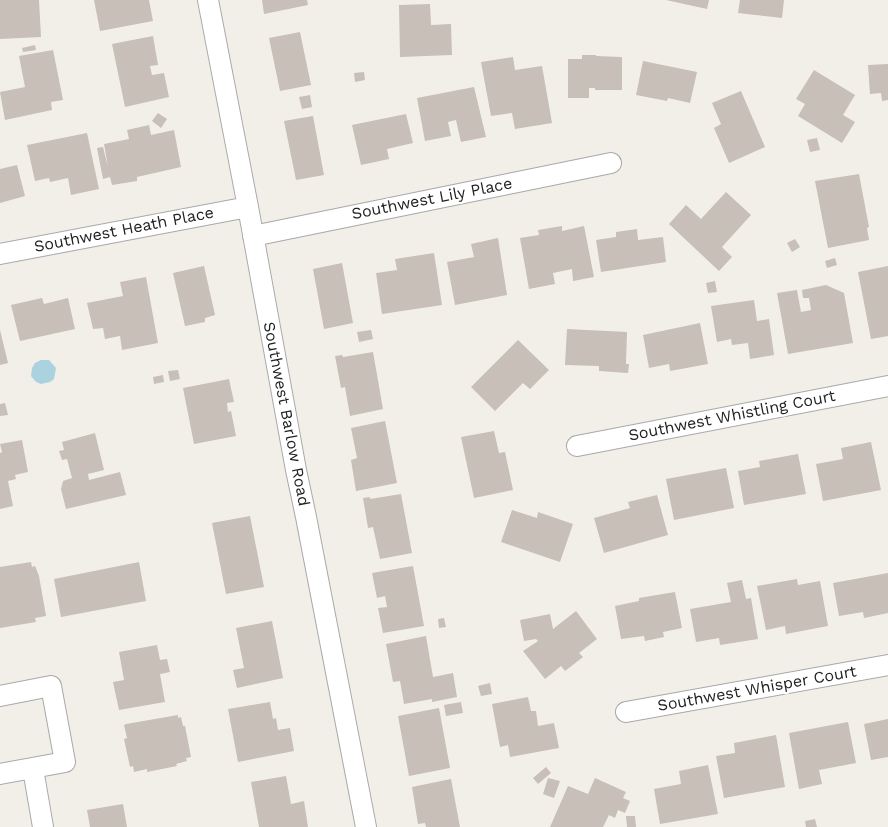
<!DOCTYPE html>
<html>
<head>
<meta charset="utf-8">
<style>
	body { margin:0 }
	canvas { display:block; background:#f2efe9 }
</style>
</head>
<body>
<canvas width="888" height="827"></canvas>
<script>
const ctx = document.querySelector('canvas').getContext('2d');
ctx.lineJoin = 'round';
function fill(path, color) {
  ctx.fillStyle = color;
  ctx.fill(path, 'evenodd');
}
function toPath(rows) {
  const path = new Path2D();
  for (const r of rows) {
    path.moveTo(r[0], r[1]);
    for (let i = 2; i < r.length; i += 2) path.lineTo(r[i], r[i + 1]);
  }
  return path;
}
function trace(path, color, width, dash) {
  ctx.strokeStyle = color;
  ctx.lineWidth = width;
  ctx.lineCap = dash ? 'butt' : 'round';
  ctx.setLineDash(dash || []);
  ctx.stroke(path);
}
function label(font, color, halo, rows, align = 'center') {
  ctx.font = font + ' "Work Sans",sans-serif';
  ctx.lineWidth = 4.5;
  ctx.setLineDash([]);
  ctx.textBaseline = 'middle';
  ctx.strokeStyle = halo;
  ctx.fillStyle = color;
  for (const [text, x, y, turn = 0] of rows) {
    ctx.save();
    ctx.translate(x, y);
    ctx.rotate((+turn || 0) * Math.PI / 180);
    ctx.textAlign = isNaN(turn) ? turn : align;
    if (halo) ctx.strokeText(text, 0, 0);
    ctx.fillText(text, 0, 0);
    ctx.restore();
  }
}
const water = toPath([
	[41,360,49,360,56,368,54,379,50,382,41,384,36,382,31,376,32,368,35,363]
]);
const building = toPath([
	[0,0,39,0,41,37,0,39],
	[94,0,149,0,153,21,100,31],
	[262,0,307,0,308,5,264,14],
	[666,0,709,0,707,9],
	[740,0,784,0,782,18,738,13],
	[430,4,431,25,451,24,452,55,400,57,399,5],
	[300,32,311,85,280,91,269,38],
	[153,36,158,65,150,66,152,75,164,73,169,97,125,107,112,44],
	[35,45,36,50,23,52,22,48],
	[53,50,63,100,51,102,52,110,5,120,0,92,25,87,19,56],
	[582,55,596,55,596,56,622,57,622,90,595,90,595,88,589,88,589,98,568,98,568,59,582,59],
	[513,57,515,70,542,66,552,123,515,129,512,113,491,116,481,62],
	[643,61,697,72,690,103,668,98,667,101,636,95],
	[888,64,888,100,882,101,881,93,870,94,868,65],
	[814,70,855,95,843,115,855,122,842,143,798,116,805,104,796,99],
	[364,72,365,80,355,82,354,73],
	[474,87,486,137,461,142,456,120,448,122,451,136,425,141,417,98],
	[741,91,765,147,729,163,714,128,721,124,712,103],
	[310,95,312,107,302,109,299,97],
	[158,113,167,119,161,128,152,121],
	[406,114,413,143,387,149,389,159,361,165,352,125],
	[313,116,324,175,296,180,284,121],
	[149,125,151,135,174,130,181,167,137,177,137,181,112,185,110,177,103,179,97,148,103,147,108,167,104,144,129,139,127,130],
	[87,133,99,189,71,195,68,178,50,182,49,178,35,181,27,145],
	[817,138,820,150,810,152,807,140],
	[17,165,25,196,0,203,0,169],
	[859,174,869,227,867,228,869,240,828,248,815,181],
	[726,192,751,215,722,247,732,257,719,271,669,224,686,205,701,219],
	[562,226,562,231,584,226,594,277,573,281,572,269,553,273,555,284,529,289,520,238,539,235,538,230],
	[637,229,638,240,663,237,666,262,601,272,596,240,616,237,616,232],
	[498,238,507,295,455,305,447,262,474,257,471,244],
	[795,239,800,247,792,252,787,243],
	[434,253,442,305,382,314,376,273,397,270,395,259],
	[835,258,837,265,827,268,825,261],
	[342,263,353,323,324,329,313,269],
	[204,266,215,315,205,318,205,322,185,326,173,273],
	[888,266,888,336,871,339,858,272],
	[146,277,158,343,122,350,120,336,105,339,103,328,93,329,87,303,123,296,120,282],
	[715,281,717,292,708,293,706,283],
	[826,285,844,293,853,343,788,354,777,293,797,290,801,312,811,310,809,298,803,298,802,290],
	[42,298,44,304,68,298,75,329,20,341,11,305],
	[754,300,757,321,769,319,774,355,750,359,748,343,732,345,731,339,717,342,711,306],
	[700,323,708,364,670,371,669,364,649,368,643,335],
	[567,329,627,332,626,364,629,364,628,373,599,371,599,366,565,365],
	[0,330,8,363,0,365],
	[371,330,373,339,359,342,357,332],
	[518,340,549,370,530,389,523,383,495,411,471,387],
	[373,352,383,409,350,416,345,387,341,388,335,356,342,355,343,357],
	[178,370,180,379,170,381,168,371],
	[163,375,164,382,154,384,153,377],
	[229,379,234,402,227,403,228,412,231,411,236,436,194,444,183,388],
	[5,403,8,415,0,416,0,404],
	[385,421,397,483,356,491,351,460,357,458,351,428],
	[494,431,499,453,505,452,513,490,474,498,461,437],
	[95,433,104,470,88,474,89,480,120,472,126,495,66,509,61,489,63,481,72,478,67,459,62,460,59,451,64,450,62,442],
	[22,440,28,472,15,475,16,479,8,481,13,506,0,509,0,453,2,452,0,444],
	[871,442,881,490,823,501,816,464,843,459,841,448],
	[798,454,806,494,744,505,738,471,760,467,759,461],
	[726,468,734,508,674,520,666,479],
	[401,494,412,553,380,559,373,527,368,528,363,498,370,497,370,499],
	[657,495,668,535,604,553,594,518,630,508,628,502],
	[512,510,537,518,538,512,573,524,560,562,501,542],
	[250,516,264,587,226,594,212,523],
	[31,562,32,567,35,566,39,576,46,616,35,618,36,622,0,628,0,567],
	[139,562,146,601,61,617,54,579],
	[413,566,424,626,383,633,378,608,387,607,385,596,377,598,372,573],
	[888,573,888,613,864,618,863,612,839,616,833,583],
	[797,579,798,585,820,581,828,626,786,634,785,626,766,630,757,586],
	[742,580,746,599,751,598,758,639,720,645,719,638,696,642,690,609,731,602,727,583],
	[675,592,682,628,663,632,664,637,645,641,644,636,621,639,615,606,639,601,639,598],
	[576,611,597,639,579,653,583,657,565,671,561,666,545,679,523,651,538,641,536,639,524,641,520,620,550,614,553,629],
	[444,618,446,627,439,628,438,619],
	[272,621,283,678,237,688,233,670,244,668,236,628],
	[426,636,433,677,453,673,457,697,432,702,432,699,404,704,400,681,393,682,386,644],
	[157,645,160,660,167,659,170,672,160,674,165,702,119,710,113,682,124,680,119,652],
	[490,683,492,694,481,696,478,686],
	[528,697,531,711,536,711,538,726,554,723,559,748,510,757,508,745,500,747,492,704],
	[270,702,273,719,276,718,278,730,290,728,294,751,238,762,228,709],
	[461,702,463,713,446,716,444,705],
	[439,708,450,768,409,776,398,716],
	[178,715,178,718,181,717,183,726,185,726,191,757,186,758,187,761,176,764,177,766,147,772,147,769,134,772,133,766,130,767,124,739,127,738,124,725,126,724],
	[888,719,888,757,871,760,864,724],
	[848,722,856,763,819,770,822,784,799,789,789,733],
	[776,735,785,787,724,798,716,756,735,753,734,743],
	[708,765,718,814,660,824,654,789,681,784,679,771],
	[546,767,551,773,538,784,533,778],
	[286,776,291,804,304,801,308,827,259,827,251,782],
	[548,778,560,781,554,798,543,794],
	[595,778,626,792,623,798,630,801,625,813,618,810,615,818,609,815,603,827,550,827,568,786,588,794],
	[451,779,460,827,426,827,425,823,418,824,412,787],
	[123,804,127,827,90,827,87,810],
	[626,816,635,816,636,827,627,827],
	[815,819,817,827,806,827,805,821]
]);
const street = toPath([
	[208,0,248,207,296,470,306,517,366,827],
	[253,236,611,163],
	[0,254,248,207],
	[577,446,888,386],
	[0,696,51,686,65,762,0,774],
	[626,712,888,665],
	[33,769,43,827]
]);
const streetNames = [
	["Southwest Lily Place",432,199,-11],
	["Southwest Heath Place",124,230,-11],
	["Southwest Barlow Road",286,414,79],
	["Southwest Whistling Court",732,416,-11],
	["Southwest Whisper Court",757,689,-10]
];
fill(water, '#aad3df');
fill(building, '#c7bfb8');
trace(street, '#a9a9a9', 22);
trace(street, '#fff', 20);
label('16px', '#222', '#fff', streetNames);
</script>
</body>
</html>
